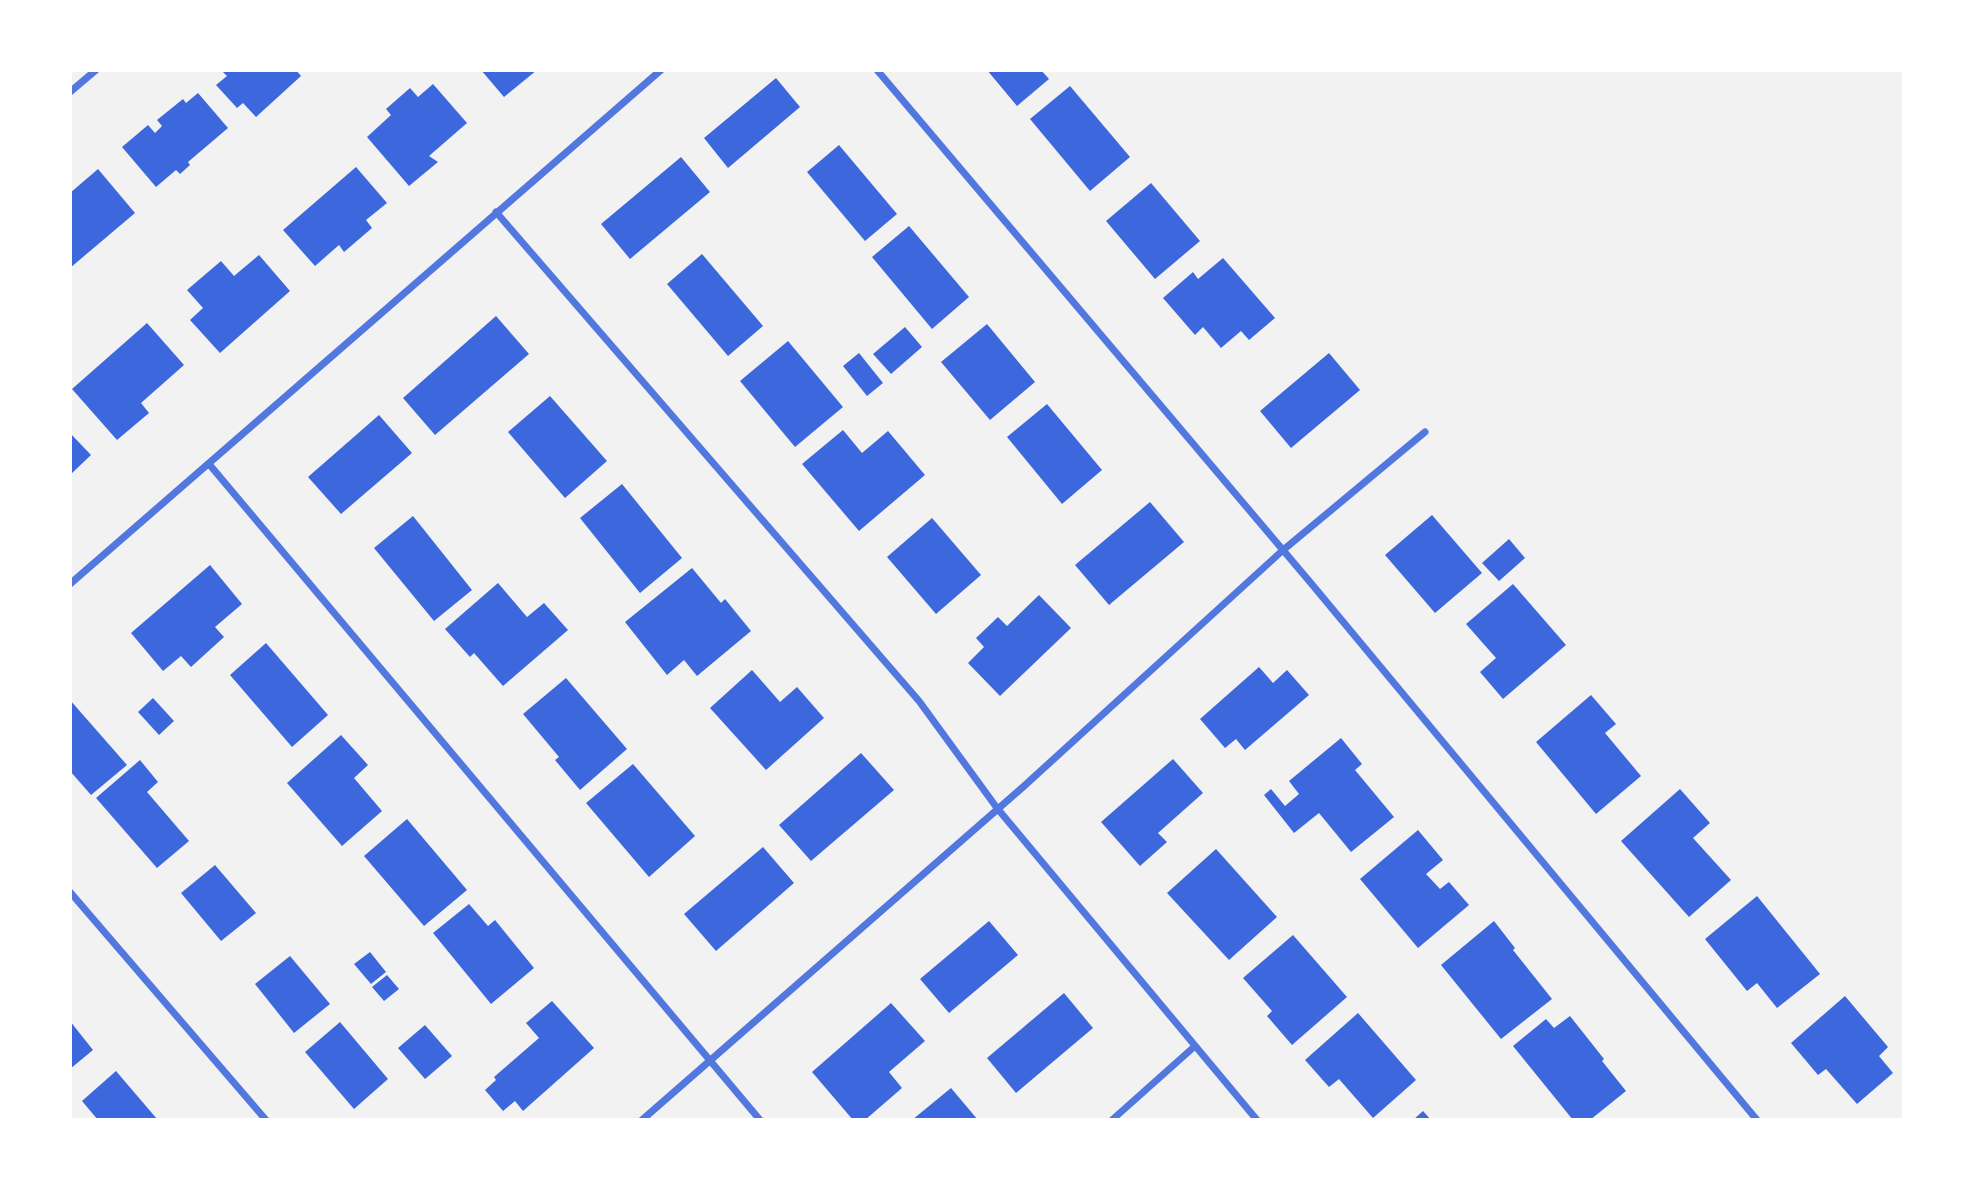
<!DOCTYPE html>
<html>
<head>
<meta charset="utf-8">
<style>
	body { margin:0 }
	#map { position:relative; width:1974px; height:1190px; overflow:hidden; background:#f2f2f2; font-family:"Fira Sans Condensed",sans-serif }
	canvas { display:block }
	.frame { position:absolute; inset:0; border:72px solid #fff; pointer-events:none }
</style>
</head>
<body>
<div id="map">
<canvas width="1974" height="1190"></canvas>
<div class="frame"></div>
</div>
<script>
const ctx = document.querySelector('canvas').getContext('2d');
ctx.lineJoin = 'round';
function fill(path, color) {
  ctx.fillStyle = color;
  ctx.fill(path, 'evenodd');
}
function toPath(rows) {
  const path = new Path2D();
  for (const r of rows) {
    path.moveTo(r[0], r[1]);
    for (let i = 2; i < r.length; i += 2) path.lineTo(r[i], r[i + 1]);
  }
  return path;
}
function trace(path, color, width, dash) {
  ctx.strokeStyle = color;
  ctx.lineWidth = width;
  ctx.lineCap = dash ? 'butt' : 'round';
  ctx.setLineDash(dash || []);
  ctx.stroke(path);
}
const building = toPath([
	[221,70,296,70,301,76,256,117,243,103,237,108,216,85,227,76],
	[481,70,537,70,504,97],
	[987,70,1041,70,1049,79,1017,106],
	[776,78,800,107,728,168,704,138],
	[433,84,467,123,429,156,438,162,409,186,367,137,391,115,386,109,410,88,418,97],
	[1070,86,1130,157,1090,191,1030,119],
	[198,93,228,128,188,162,190,165,180,174,176,170,156,187,122,147,148,125,155,133,162,126,157,120,183,99,186,103],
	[839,145,897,214,865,241,807,172],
	[681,157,710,192,630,259,601,224],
	[356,167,387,203,366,220,372,228,344,252,339,245,315,266,283,230],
	[98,169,135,213,70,268,70,193],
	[1151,183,1200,241,1155,279,1106,221],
	[909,226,969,297,932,329,872,257],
	[702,254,763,326,728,356,667,284],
	[259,255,290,291,220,353,190,320,203,308,187,290,221,261,234,276],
	[1223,258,1275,318,1249,340,1241,331,1221,348,1203,327,1195,335,1163,298,1193,272,1198,279],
	[496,316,529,354,435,435,403,398],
	[147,323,184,365,141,403,149,413,117,440,72,389],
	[987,324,1035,382,990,420,941,362],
	[905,327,922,347,891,374,873,354],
	[788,341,843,407,795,447,740,381],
	[859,353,883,383,867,396,843,366],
	[1329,353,1360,390,1291,448,1260,411],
	[550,396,607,461,565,498,508,432],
	[1047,404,1102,470,1062,504,1007,437],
	[379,415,412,453,341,514,308,477],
	[843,430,862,453,888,431,925,475,859,531,802,464],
	[70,433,91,455,70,475],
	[622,484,682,558,640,593,580,518],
	[1150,502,1184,542,1109,605,1075,565],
	[1432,515,1482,573,1435,613,1385,555],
	[413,516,472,590,434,621,374,548],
	[932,518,981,575,936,614,887,557],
	[1509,539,1525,558,1499,581,1482,563],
	[210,565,242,604,215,627,224,637,191,667,181,656,163,671,131,633],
	[692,568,721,603,725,599,751,631,697,676,684,660,667,675,625,622],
	[498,583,527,617,544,603,568,630,503,686,474,653,470,657,445,629],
	[1513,584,1566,645,1503,699,1480,672,1496,658,1466,624],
	[1039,595,1071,628,1000,696,968,663,984,647,976,638,998,617,1007,626],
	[266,643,328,715,292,747,230,675],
	[1259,667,1273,683,1287,670,1309,695,1245,750,1236,739,1225,748,1200,719],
	[752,670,780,702,797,687,824,718,766,770,710,708],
	[566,678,627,749,580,790,555,760,559,757,523,714],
	[1591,695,1616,724,1605,733,1641,776,1596,814,1536,742],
	[153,698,174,721,159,735,138,712],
	[70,700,127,765,91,795,70,771],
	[341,735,368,765,354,778,382,811,342,846,287,783],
	[1341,738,1362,764,1355,770,1394,817,1351,852,1319,813,1294,833,1264,795,1271,789,1285,806,1299,794,1289,781],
	[861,753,894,790,811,861,779,825],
	[1173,759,1203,793,1158,833,1167,842,1140,866,1101,822],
	[140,760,158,782,147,792,189,841,157,868,96,798],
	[633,764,695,836,649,877,586,803],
	[1680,789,1710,823,1693,838,1731,880,1689,917,1621,841],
	[407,819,467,890,424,926,364,856],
	[1418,830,1443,860,1426,874,1440,889,1449,882,1469,905,1418,948,1360,879],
	[763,847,794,883,716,951,684,914],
	[1216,849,1277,917,1229,960,1167,893],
	[215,865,256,913,221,941,181,893],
	[1757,896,1820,974,1777,1008,1757,983,1747,991,1705,939],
	[469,904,488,926,495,920,534,968,491,1004,433,933],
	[989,921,1018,955,949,1013,920,979],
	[1494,921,1515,948,1513,950,1552,999,1501,1039,1441,965],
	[1293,935,1347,997,1292,1045,1267,1016,1272,1011,1243,978],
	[370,952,386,972,371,984,354,964],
	[290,956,330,1004,294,1033,255,984],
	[387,975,399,989,384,1001,372,987],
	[1064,993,1093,1028,1016,1093,987,1058],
	[1845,996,1888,1047,1879,1056,1893,1073,1857,1104,1826,1069,1818,1075,1791,1043],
	[552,1001,594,1048,523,1111,515,1101,503,1111,485,1090,496,1080,494,1077,539,1038,526,1023],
	[891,1003,925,1041,889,1072,902,1088,865,1120,853,1120,812,1072],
	[1358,1013,1416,1080,1373,1118,1339,1079,1329,1087,1305,1060],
	[1570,1016,1604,1059,1602,1061,1626,1091,1590,1120,1573,1120,1513,1046,1546,1019,1554,1028],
	[70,1021,93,1050,70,1069],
	[340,1022,388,1079,354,1109,305,1052],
	[425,1025,452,1056,425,1079,398,1048],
	[116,1071,157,1119,156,1120,98,1120,82,1101],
	[951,1088,978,1120,912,1120],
	[1423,1111,1431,1120,1413,1120]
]);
const minor = toPath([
	[877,70,1310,582,1757,1120],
	[70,92,96,70],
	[496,212,919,701,997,808,1257,1120],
	[209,464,760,1120],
	[70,584,661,70],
	[70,892,266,1120],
	[642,1120,1023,787,1282,551,1425,432],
	[1112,1120,1195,1046]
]);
fill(building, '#3d67dc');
trace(minor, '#5277de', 7);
</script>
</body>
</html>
